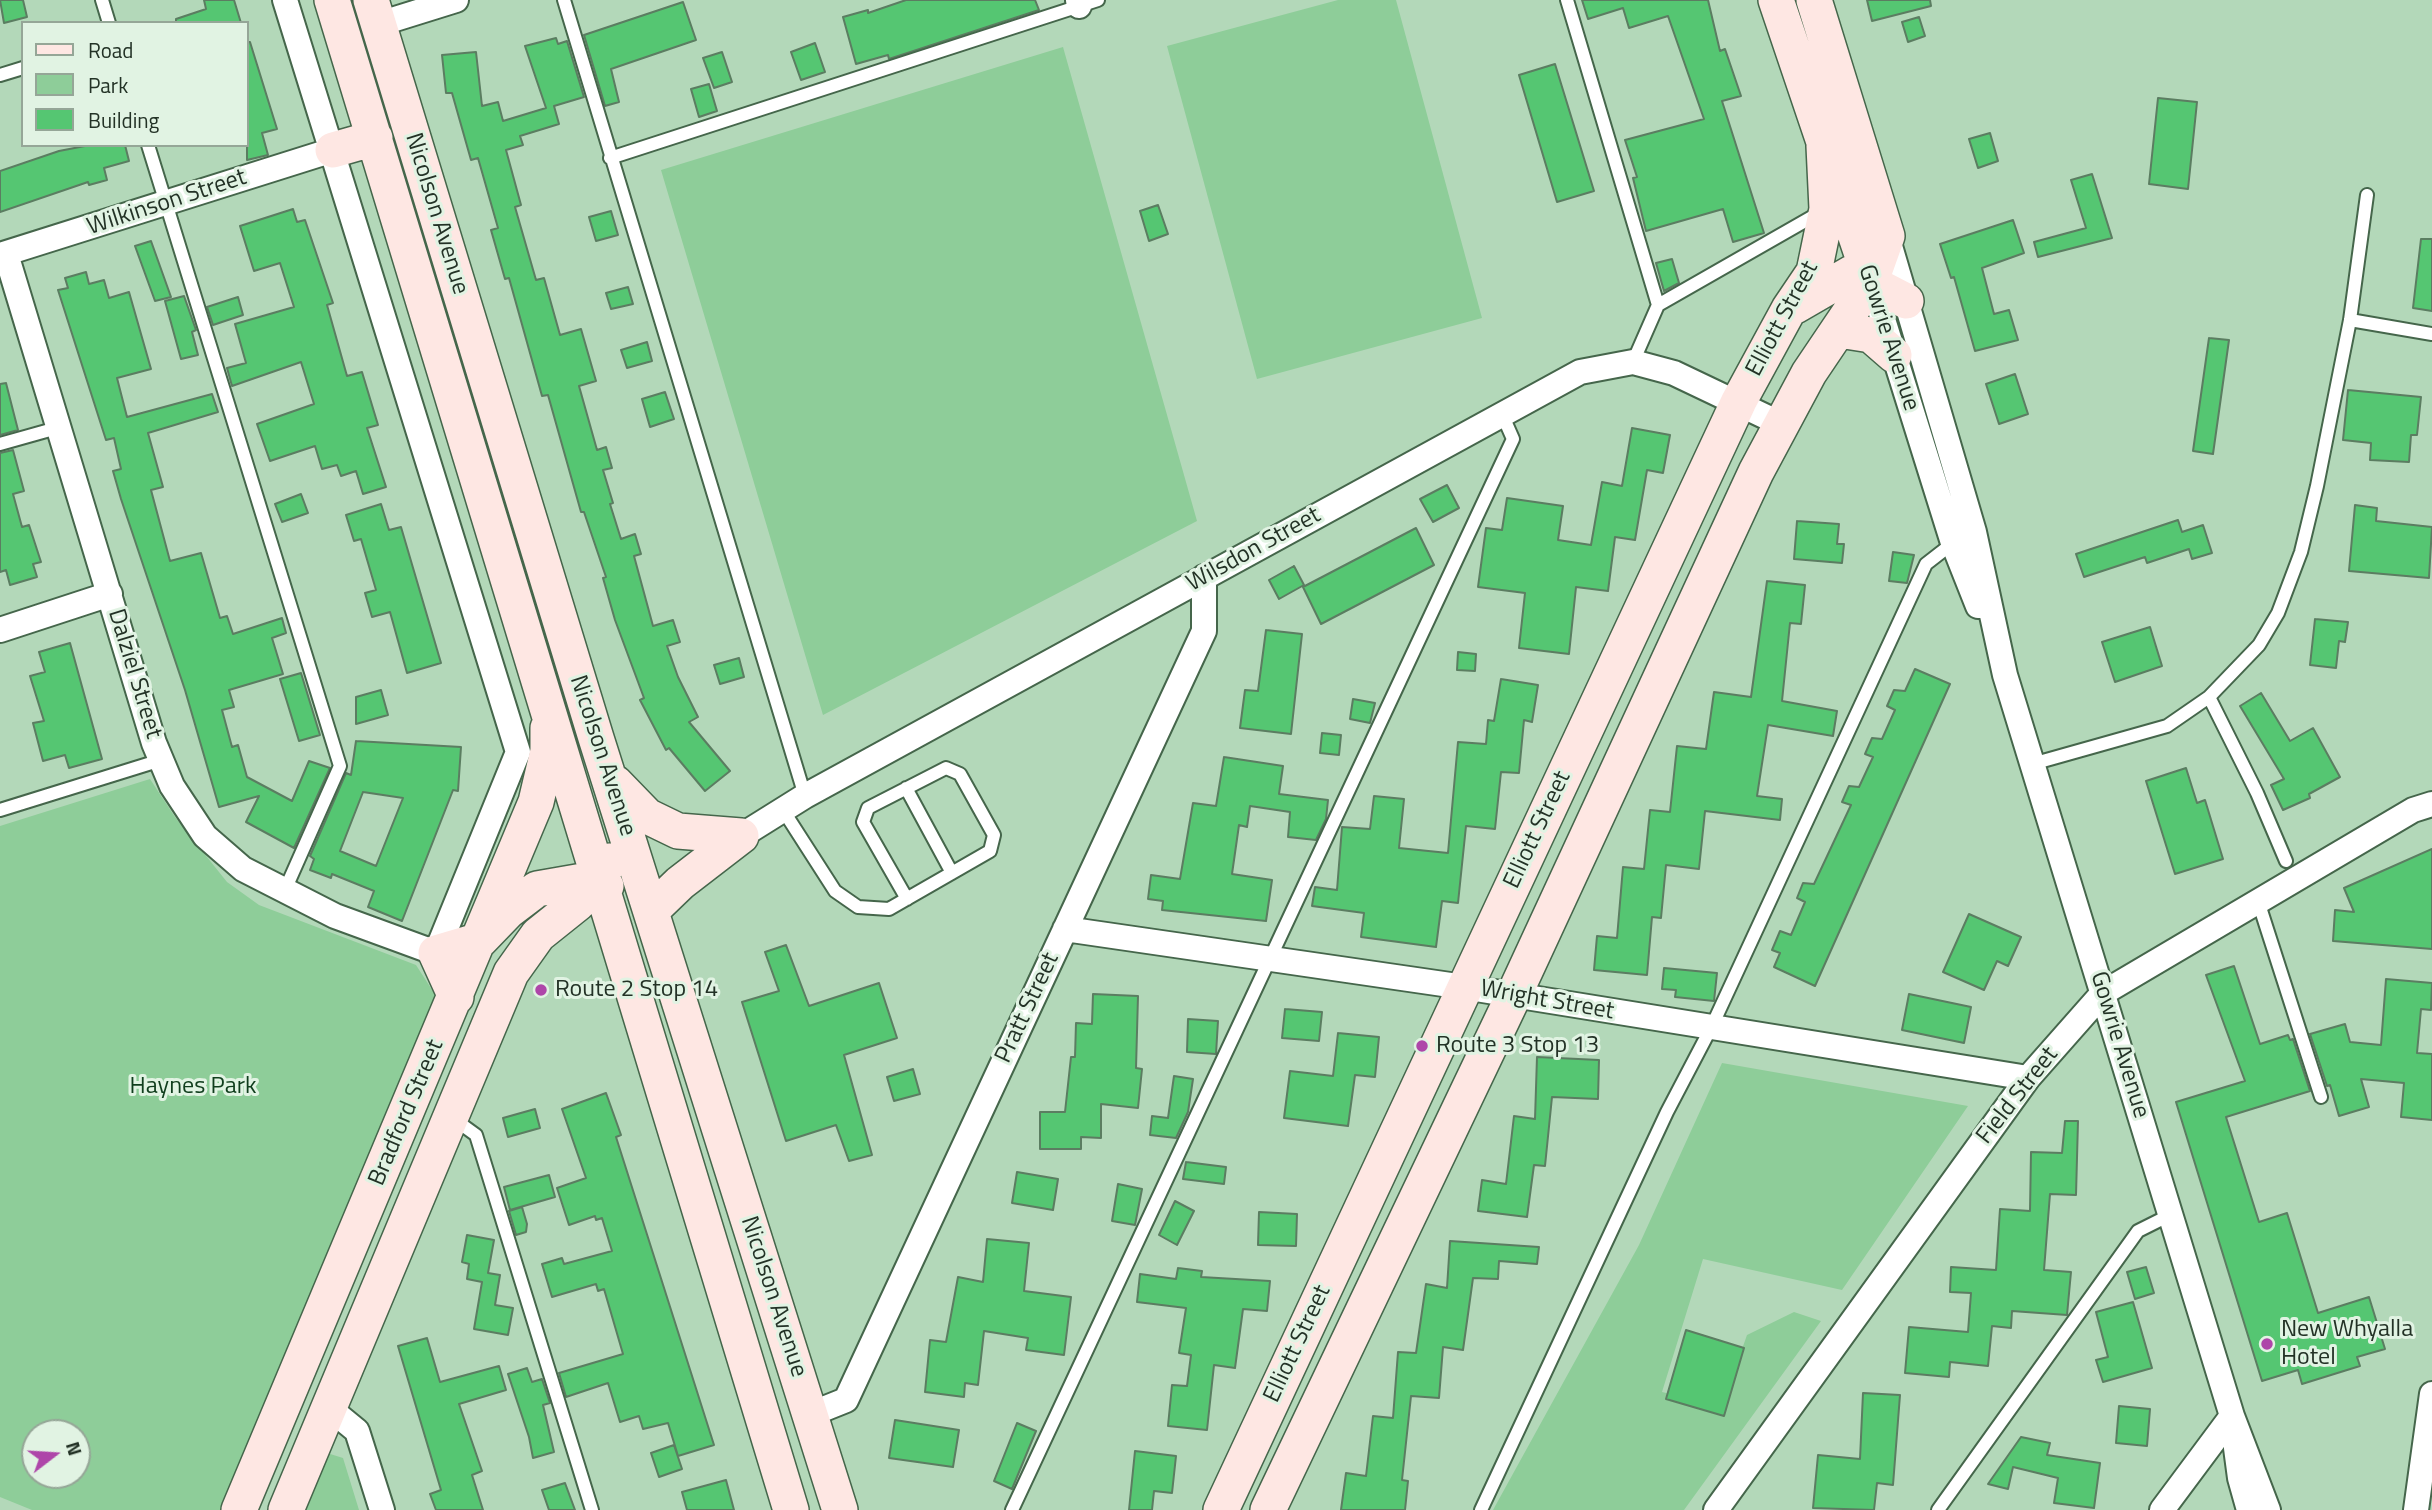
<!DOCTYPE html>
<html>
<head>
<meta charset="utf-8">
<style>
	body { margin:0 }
	#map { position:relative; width:2432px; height:1510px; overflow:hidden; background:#b3d8b9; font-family:"Titillium Web",sans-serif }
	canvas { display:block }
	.legend { position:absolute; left:21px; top:21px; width:228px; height:126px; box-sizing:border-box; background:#e1f3e3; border:2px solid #95a697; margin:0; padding:9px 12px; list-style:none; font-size:21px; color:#233226 }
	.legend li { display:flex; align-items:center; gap:14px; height:35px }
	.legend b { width:35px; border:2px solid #95a697 }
	.north { position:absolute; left:21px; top:1419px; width:70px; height:70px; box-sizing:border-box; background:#e1f3e3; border:2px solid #95a697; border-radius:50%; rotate:73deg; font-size:19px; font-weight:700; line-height:28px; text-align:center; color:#233226 }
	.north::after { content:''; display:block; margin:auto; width:24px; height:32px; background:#ae46a9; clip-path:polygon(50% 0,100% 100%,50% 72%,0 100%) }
</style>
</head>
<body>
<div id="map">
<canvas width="2432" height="1510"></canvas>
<ul class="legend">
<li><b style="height:9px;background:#fee7e3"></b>Road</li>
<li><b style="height:19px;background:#8ecd99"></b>Park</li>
<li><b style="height:19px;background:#55c672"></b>Building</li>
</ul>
<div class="north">N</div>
</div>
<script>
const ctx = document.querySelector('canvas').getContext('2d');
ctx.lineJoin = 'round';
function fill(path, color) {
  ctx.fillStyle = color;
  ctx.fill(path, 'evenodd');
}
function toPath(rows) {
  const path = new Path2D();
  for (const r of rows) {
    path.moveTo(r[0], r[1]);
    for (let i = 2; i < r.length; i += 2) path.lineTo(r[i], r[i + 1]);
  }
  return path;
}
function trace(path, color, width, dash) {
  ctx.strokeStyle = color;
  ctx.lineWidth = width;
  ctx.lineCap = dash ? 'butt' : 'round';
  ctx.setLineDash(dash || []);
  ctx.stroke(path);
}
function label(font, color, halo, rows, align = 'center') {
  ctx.font = font + ' "Titillium Web",sans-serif';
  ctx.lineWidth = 6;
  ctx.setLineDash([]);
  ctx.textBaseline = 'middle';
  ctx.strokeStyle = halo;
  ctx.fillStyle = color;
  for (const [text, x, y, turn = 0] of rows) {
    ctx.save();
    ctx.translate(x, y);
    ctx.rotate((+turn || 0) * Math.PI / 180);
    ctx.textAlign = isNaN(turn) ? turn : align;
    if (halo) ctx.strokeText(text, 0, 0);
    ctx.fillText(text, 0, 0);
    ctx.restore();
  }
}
const green = toPath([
	[1338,0,1396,0,1482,318,1257,379,1167,46],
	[1063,47,1197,521,823,715,661,170],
	[150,779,175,817,227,882,259,905,416,965,438,999,223,1510,32,1510,0,1497,0,826],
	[35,1433,77,1433,77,1475,35,1475],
	[1722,1063,1968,1106,1842,1290,1703,1259,1662,1392,1722,1406,1747,1335,1794,1312,1821,1321,1684,1510,1493,1510,1639,1245],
	[327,1453,343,1458,359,1510,305,1510]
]);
const building = toPath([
	[0,0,23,0,27,17,4,23,0,0],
	[204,0,234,0,241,23,176,23,176,19,206,9,204,0],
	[906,0,1035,0,1039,10,889,59,888,55,856,64,843,17,868,10,868,13,906,0],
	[1582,0,1708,0,1720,51,1725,49,1741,96,1722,101,1764,233,1733,242,1723,209,1646,231,1633,178,1637,177,1625,140,1704,119,1668,16,1629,28,1623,8,1588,19,1582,0],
	[1867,0,1930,0,1931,6,1872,21,1867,0],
	[683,2,696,40,611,69,619,102,605,106,584,35,683,2],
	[1919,17,1925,36,1908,42,1902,22,1919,17],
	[556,38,558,44,567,41,584,97,554,106,559,124,520,136,523,145,506,150,521,205,515,207,536,280,544,278,560,335,581,329,596,381,579,386,597,450,606,447,612,468,603,470,613,503,610,504,621,539,635,534,641,554,634,556,653,626,673,620,680,642,667,646,678,677,698,717,689,722,730,771,705,791,669,748,666,750,640,700,644,698,615,620,603,578,606,577,584,512,581,512,548,395,542,396,509,278,505,279,491,230,498,228,478,158,471,160,452,93,446,93,442,55,476,52,482,106,498,102,503,121,546,108,525,46,556,38],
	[247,42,250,42,277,129,262,133,268,155,247,160,247,42],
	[815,43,825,72,801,80,791,52,815,43],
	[722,52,732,82,714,88,703,58,722,52],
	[1555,64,1594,191,1557,202,1519,75,1555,64],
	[709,84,717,111,699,117,691,89,709,84],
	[2158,98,2197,102,2188,189,2149,184,2158,98],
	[1990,133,1998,161,1978,168,1969,139,1990,133],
	[90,145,125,145,129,161,104,168,107,180,89,185,88,182,0,212,0,171,59,151,90,145],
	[2092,174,2112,238,2038,257,2034,242,2086,228,2071,180,2092,174],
	[1158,205,1168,234,1149,241,1140,211,1158,205],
	[293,209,297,222,305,220,333,303,327,305,347,376,362,372,378,425,367,428,386,487,363,494,356,471,341,476,337,465,322,469,315,446,270,461,257,424,314,404,301,362,232,386,227,368,246,363,235,324,294,307,280,263,254,271,240,226,293,209],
	[611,211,618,235,596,241,589,217,611,211],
	[2013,220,2024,253,1982,268,1994,314,2009,310,2018,340,1975,351,1954,277,1951,278,1940,244,2013,220],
	[2421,239,2432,239,2432,311,2413,308,2421,239],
	[151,241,171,297,155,301,135,246,151,241],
	[1672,259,1679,283,1664,291,1656,263,1672,259],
	[86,272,89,284,104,280,109,298,129,292,151,369,117,378,127,417,212,394,218,412,148,433,163,487,151,490,170,561,201,553,220,618,227,616,233,634,282,618,286,633,272,638,283,674,229,690,234,707,222,710,232,747,238,745,247,777,292,801,309,761,330,768,294,848,246,822,259,796,219,807,185,690,121,499,113,471,121,469,114,438,106,440,58,290,68,288,65,278,86,272],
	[628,287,633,304,611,309,606,293,628,287],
	[184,296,196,330,192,332,198,355,181,359,165,301,184,296],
	[238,297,243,315,213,325,207,307,238,297],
	[2209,338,2229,340,2213,454,2193,451,2209,338],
	[647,342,652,361,627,368,621,350,647,342],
	[2015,374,2028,414,1999,424,1986,384,2015,374],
	[6,383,18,430,0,435,0,384,6,383],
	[2348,390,2421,397,2417,435,2411,435,2409,462,2370,460,2371,443,2343,440,2348,390],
	[665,392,674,419,650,427,642,399,665,392],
	[1632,428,1670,435,1663,473,1647,470,1635,540,1615,537,1608,591,1576,587,1569,654,1519,648,1525,593,1478,587,1486,528,1502,530,1507,498,1563,506,1558,540,1591,545,1602,482,1622,486,1632,428],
	[13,450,24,491,13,494,22,527,29,525,41,562,33,564,37,577,10,585,6,570,0,572,0,453,13,450],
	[1447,485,1459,508,1433,522,1420,499,1447,485],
	[301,494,308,513,282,522,275,504,301,494],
	[381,504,389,530,401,527,441,663,407,673,390,612,372,617,365,593,376,590,361,539,354,541,346,515,381,504],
	[2355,505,2377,508,2376,521,2432,527,2429,578,2349,571,2355,505],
	[2178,520,2182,532,2203,525,2212,553,2192,559,2189,549,2147,563,2145,557,2084,577,2076,554,2178,520],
	[1797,521,1839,524,1837,544,1844,544,1842,563,1794,559,1797,521],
	[1416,528,1434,565,1321,624,1303,587,1416,528],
	[1893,552,1914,555,1907,583,1889,581,1893,552],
	[1294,566,1304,585,1279,599,1269,580,1294,566],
	[1767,581,1805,585,1801,624,1790,623,1782,701,1837,711,1833,736,1768,725,1757,796,1782,799,1780,820,1705,811,1699,869,1666,865,1661,918,1652,917,1647,975,1594,970,1597,936,1617,938,1623,867,1644,869,1650,810,1670,812,1677,746,1706,749,1714,692,1751,697,1767,581],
	[2315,619,2348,622,2345,642,2339,641,2336,668,2310,665,2315,619],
	[2150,627,2162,666,2115,682,2102,642,2150,627],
	[1266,630,1302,634,1291,734,1240,728,1245,690,1258,691,1266,630],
	[70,643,102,759,69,768,65,755,43,761,33,723,44,721,30,676,45,672,39,652,70,643],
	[1458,652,1476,654,1475,671,1457,670,1458,652],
	[739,658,744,677,720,684,714,665,739,658],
	[1915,669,1950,684,1815,986,1774,967,1780,953,1772,950,1780,931,1791,935,1805,902,1797,898,1803,883,1814,884,1851,805,1842,802,1849,786,1859,787,1873,757,1865,754,1872,738,1882,739,1895,710,1887,706,1894,690,1905,691,1915,669],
	[301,673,320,735,299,741,280,679,301,673],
	[1501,679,1538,685,1532,722,1524,720,1519,773,1501,772,1495,829,1466,826,1458,903,1442,901,1436,947,1361,937,1364,913,1312,906,1315,887,1337,890,1342,827,1370,829,1374,796,1404,799,1399,848,1448,853,1458,742,1486,744,1488,720,1494,721,1501,679],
	[381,690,388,715,356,724,356,697,381,690],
	[2261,693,2290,741,2313,728,2340,777,2309,794,2310,798,2283,810,2271,785,2284,779,2240,706,2261,693],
	[1353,699,1375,703,1370,723,1350,719,1353,699],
	[1322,733,1341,735,1339,755,1320,753,1322,733],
	[356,741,461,747,458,791,453,790,402,921,368,907,374,891,332,874,331,878,310,870,314,859,310,856,346,773,351,775,356,741],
	[363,792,403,798,376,866,340,851,363,792],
	[1224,757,1283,766,1279,794,1328,800,1326,819,1316,840,1288,837,1290,812,1250,806,1247,827,1239,825,1232,874,1272,880,1266,921,1162,910,1163,901,1148,899,1151,875,1180,879,1193,803,1216,806,1224,757],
	[2186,768,2197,803,2205,800,2223,859,2175,874,2146,781,2186,768],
	[2432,849,2432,949,2333,941,2335,910,2354,912,2344,888,2432,849],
	[1969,914,2021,937,2008,966,1997,961,1984,990,1943,972,1969,914],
	[786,945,809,1006,879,983,897,1038,844,1055,872,1155,849,1161,836,1125,786,1141,742,1002,779,991,765,952,786,945],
	[2234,966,2260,1044,2288,1035,2290,1040,2293,1039,2310,1091,2226,1117,2259,1222,2287,1213,2318,1313,2369,1297,2385,1349,2357,1357,2360,1366,2302,1384,2298,1370,2262,1381,2176,1102,2245,1081,2206,975,2234,966],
	[1664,968,1717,973,1714,1001,1675,997,1676,990,1662,989,1664,968],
	[2386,979,2432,983,2431,1010,2421,1009,2417,1053,2432,1054,2432,1120,2401,1117,2404,1083,2361,1079,2369,1107,2339,1116,2330,1085,2327,1086,2310,1034,2345,1024,2350,1042,2381,1045,2386,979],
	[1093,994,1138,996,1136,1068,1142,1069,1138,1108,1101,1104,1101,1138,1081,1137,1081,1149,1040,1149,1040,1112,1065,1112,1071,1057,1075,1057,1076,1023,1092,1024,1093,994],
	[1909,994,1971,1007,1964,1043,1902,1030,1909,994],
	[1285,1009,1322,1012,1319,1041,1282,1038,1285,1009],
	[1188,1019,1218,1021,1216,1054,1187,1052,1188,1019],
	[1338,1033,1379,1037,1375,1077,1355,1075,1348,1126,1284,1118,1290,1071,1333,1076,1338,1033],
	[1537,1057,1599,1060,1598,1099,1552,1097,1545,1166,1534,1165,1527,1217,1478,1211,1482,1180,1506,1184,1514,1116,1535,1119,1537,1057],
	[913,1069,920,1094,894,1101,887,1077,913,1069],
	[1174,1076,1193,1079,1188,1112,1176,1138,1150,1135,1152,1116,1168,1118,1174,1076],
	[606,1093,621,1135,616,1137,714,1445,678,1456,668,1423,643,1429,639,1416,620,1422,608,1383,566,1397,559,1373,623,1354,604,1289,598,1291,596,1284,552,1297,542,1264,562,1258,564,1264,612,1251,602,1218,596,1220,595,1216,569,1225,557,1188,586,1178,562,1109,606,1093],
	[535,1109,540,1128,508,1137,503,1118,535,1109],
	[2065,1121,2078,1121,2076,1195,2050,1194,2044,1270,2071,1272,2067,1315,2012,1311,2011,1328,1992,1326,1988,1366,1950,1362,1949,1377,1905,1373,1909,1327,1968,1332,1971,1293,1950,1292,1951,1267,1996,1270,2000,1209,2030,1211,2031,1152,2062,1153,2065,1121],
	[1186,1162,1226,1167,1224,1184,1183,1179,1186,1162],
	[1017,1172,1058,1179,1053,1210,1012,1203,1017,1172],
	[549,1175,555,1197,510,1210,504,1187,549,1175],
	[1118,1184,1142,1189,1135,1225,1112,1221,1118,1184],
	[1175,1201,1194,1211,1177,1245,1159,1235,1175,1201],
	[522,1207,527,1224,526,1232,516,1235,509,1211,522,1207],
	[1259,1212,1297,1214,1296,1246,1258,1245,1259,1212],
	[467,1235,494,1240,488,1273,500,1275,495,1305,513,1308,508,1335,474,1329,482,1282,467,1279,469,1264,462,1262,467,1235],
	[987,1239,1029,1243,1024,1291,1071,1297,1064,1355,1026,1350,1028,1338,984,1331,978,1385,965,1383,964,1397,925,1392,930,1340,946,1342,958,1277,983,1282,987,1239],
	[1450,1241,1539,1247,1537,1264,1499,1261,1498,1279,1473,1278,1463,1350,1443,1347,1439,1398,1411,1396,1402,1480,1408,1481,1405,1510,1341,1510,1346,1473,1366,1476,1373,1416,1393,1418,1398,1352,1416,1353,1426,1284,1447,1288,1450,1241],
	[2146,1267,2154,1293,2135,1299,2127,1272,2146,1267],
	[1178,1268,1202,1271,1201,1277,1270,1281,1267,1311,1243,1309,1235,1368,1214,1365,1207,1430,1168,1426,1172,1385,1187,1386,1191,1355,1179,1353,1186,1308,1137,1302,1140,1274,1176,1279,1178,1268],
	[2133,1302,2152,1368,2103,1382,2096,1360,2108,1357,2096,1312,2133,1302],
	[1686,1330,1744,1348,1724,1416,1666,1399,1686,1330],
	[427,1338,440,1382,499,1366,506,1390,459,1404,482,1471,472,1475,483,1510,436,1510,430,1494,441,1490,398,1346,427,1338],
	[527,1368,532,1382,542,1379,550,1403,543,1405,554,1452,533,1458,529,1437,508,1374,527,1368],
	[1863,1393,1900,1395,1893,1485,1877,1483,1874,1510,1813,1508,1818,1455,1860,1459,1863,1393],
	[2119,1406,2150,1409,2147,1446,2116,1443,2119,1406],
	[895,1420,959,1430,953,1467,889,1458,895,1420],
	[1017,1423,1036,1431,1012,1489,994,1481,1017,1423],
	[2021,1437,2050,1443,2047,1455,2100,1463,2094,1508,2054,1503,2058,1478,2013,1467,2008,1489,1988,1484,2021,1437],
	[674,1445,682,1469,659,1477,651,1453,674,1445],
	[1135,1451,1176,1456,1172,1493,1154,1491,1152,1510,1129,1510,1135,1451],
	[726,1480,734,1510,687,1510,682,1492,726,1480],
	[565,1483,575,1510,549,1510,542,1490,565,1483]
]);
const lane = toPath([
	[102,0,109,23],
	[564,0,805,796],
	[1567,0,1658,305],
	[0,75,23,68],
	[148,145,340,766,285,890],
	[610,158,1098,0],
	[2350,320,2432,334],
	[1633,362,1658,305,1819,213],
	[0,444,57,428],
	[2209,697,2257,793,2286,861],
	[2032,764,2167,726,2209,697,2259,645,2278,613,2301,552,2317,486,2350,320,2367,195],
	[906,788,952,873],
	[0,810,161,760],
	[783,810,835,891,858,907,889,909,990,851,994,835,960,774,946,768,868,808,863,822,907,899],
	[2258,901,2321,1097],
	[454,1119,476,1135,592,1510],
	[1012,1510,1513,439,1502,414],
	[1481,1510,1667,1112,1711,1028,1926,564,1953,543],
	[1938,1510,2138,1231,2170,1215]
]);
const street = toPath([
	[1078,0,1079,6],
	[379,24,456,0],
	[1887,236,1974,532,2005,675,2232,1416,2268,1510],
	[6,254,154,743,172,786,205,836,243,869,335,916,436,953,518,752,285,0],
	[0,255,333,150],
	[1871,281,1953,543,1978,606],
	[0,630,110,594],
	[741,836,805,796,1580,372,1633,362,1674,373,1781,424],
	[1065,929,1464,987,2028,1078],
	[329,1408,357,1431,382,1510],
	[811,1414,846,1400,1204,631,1204,577],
	[2236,1448,2240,1478,2249,1510],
	[1716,1510,2028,1078,2103,993,2413,810,2432,804],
	[2162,1510,2232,1416],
	[2416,1510,2432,1394]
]);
const secondary = toPath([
	[332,0,791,1510],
	[371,0,596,738,840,1510],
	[1776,0,1871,281],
	[333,150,375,138],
	[1795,306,1852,273,1906,301],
	[1839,330,1871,335,1894,355],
	[615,783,647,816,678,831,741,836],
	[652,910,680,883,741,836],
	[456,997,436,953,480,940,508,911,537,889,600,878,606,886],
	[239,1510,536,802,548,751,548,728],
	[286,1510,511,973,538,935,578,903,600,878,609,861],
	[1221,1510,1739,401,1789,309,1814,272,1827,209,1824,146],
	[1268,1510,1513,997,1756,472,1809,373,1871,281,1887,236,1814,0]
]);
const markers = [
	[541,990,7,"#ae46a9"],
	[1422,1046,7,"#ae46a9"],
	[2267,1344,7,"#ae46a9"]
];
const streetNames = [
	["Wilkinson Street",167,203,-18],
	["Nicolson Avenue",436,214,73],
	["Elliott Street",1783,319,-62],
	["Gowrie Avenue",1888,338,72],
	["Wilsdon Street",1254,550,-29],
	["Dalziel Street",134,674,73],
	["Nicolson Avenue",602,756,72],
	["Elliott Street",1538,830,-65],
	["Wright Street",1547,1001,10],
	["Pratt Street",1028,1008,-65],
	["Gowrie Avenue",2119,1045,73],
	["Field Street",2018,1096,-52],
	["Bradford Street",407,1113,-67],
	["Nicolson Avenue",773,1297,72],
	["Elliott Street",1298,1344,-65]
];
const poiNames = [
	["Route 2 Stop 14",555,990],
	["Route 3 Stop 13",1436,1046],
	["New Whyalla",2281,1330],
	["Hotel",2281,1358]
];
const parkNames = [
	["Haynes Park",193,1087]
];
fill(green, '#8ecd99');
fill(building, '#55c672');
trace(building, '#5b7d61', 2);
trace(lane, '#45664b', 16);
trace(street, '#45664b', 28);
trace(secondary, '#45664b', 38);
trace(lane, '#fff', 12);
trace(street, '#fff', 24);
trace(secondary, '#fee7e3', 35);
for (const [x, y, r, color] of markers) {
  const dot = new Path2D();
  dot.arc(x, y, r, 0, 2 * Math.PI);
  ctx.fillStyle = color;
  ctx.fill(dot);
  trace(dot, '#e1f3e3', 2.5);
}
label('24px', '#233226', '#e1f3e3', streetNames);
label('24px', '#233226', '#e1f3e3', poiNames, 'left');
label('24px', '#103e1d', '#e1f3e3', parkNames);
</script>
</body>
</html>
